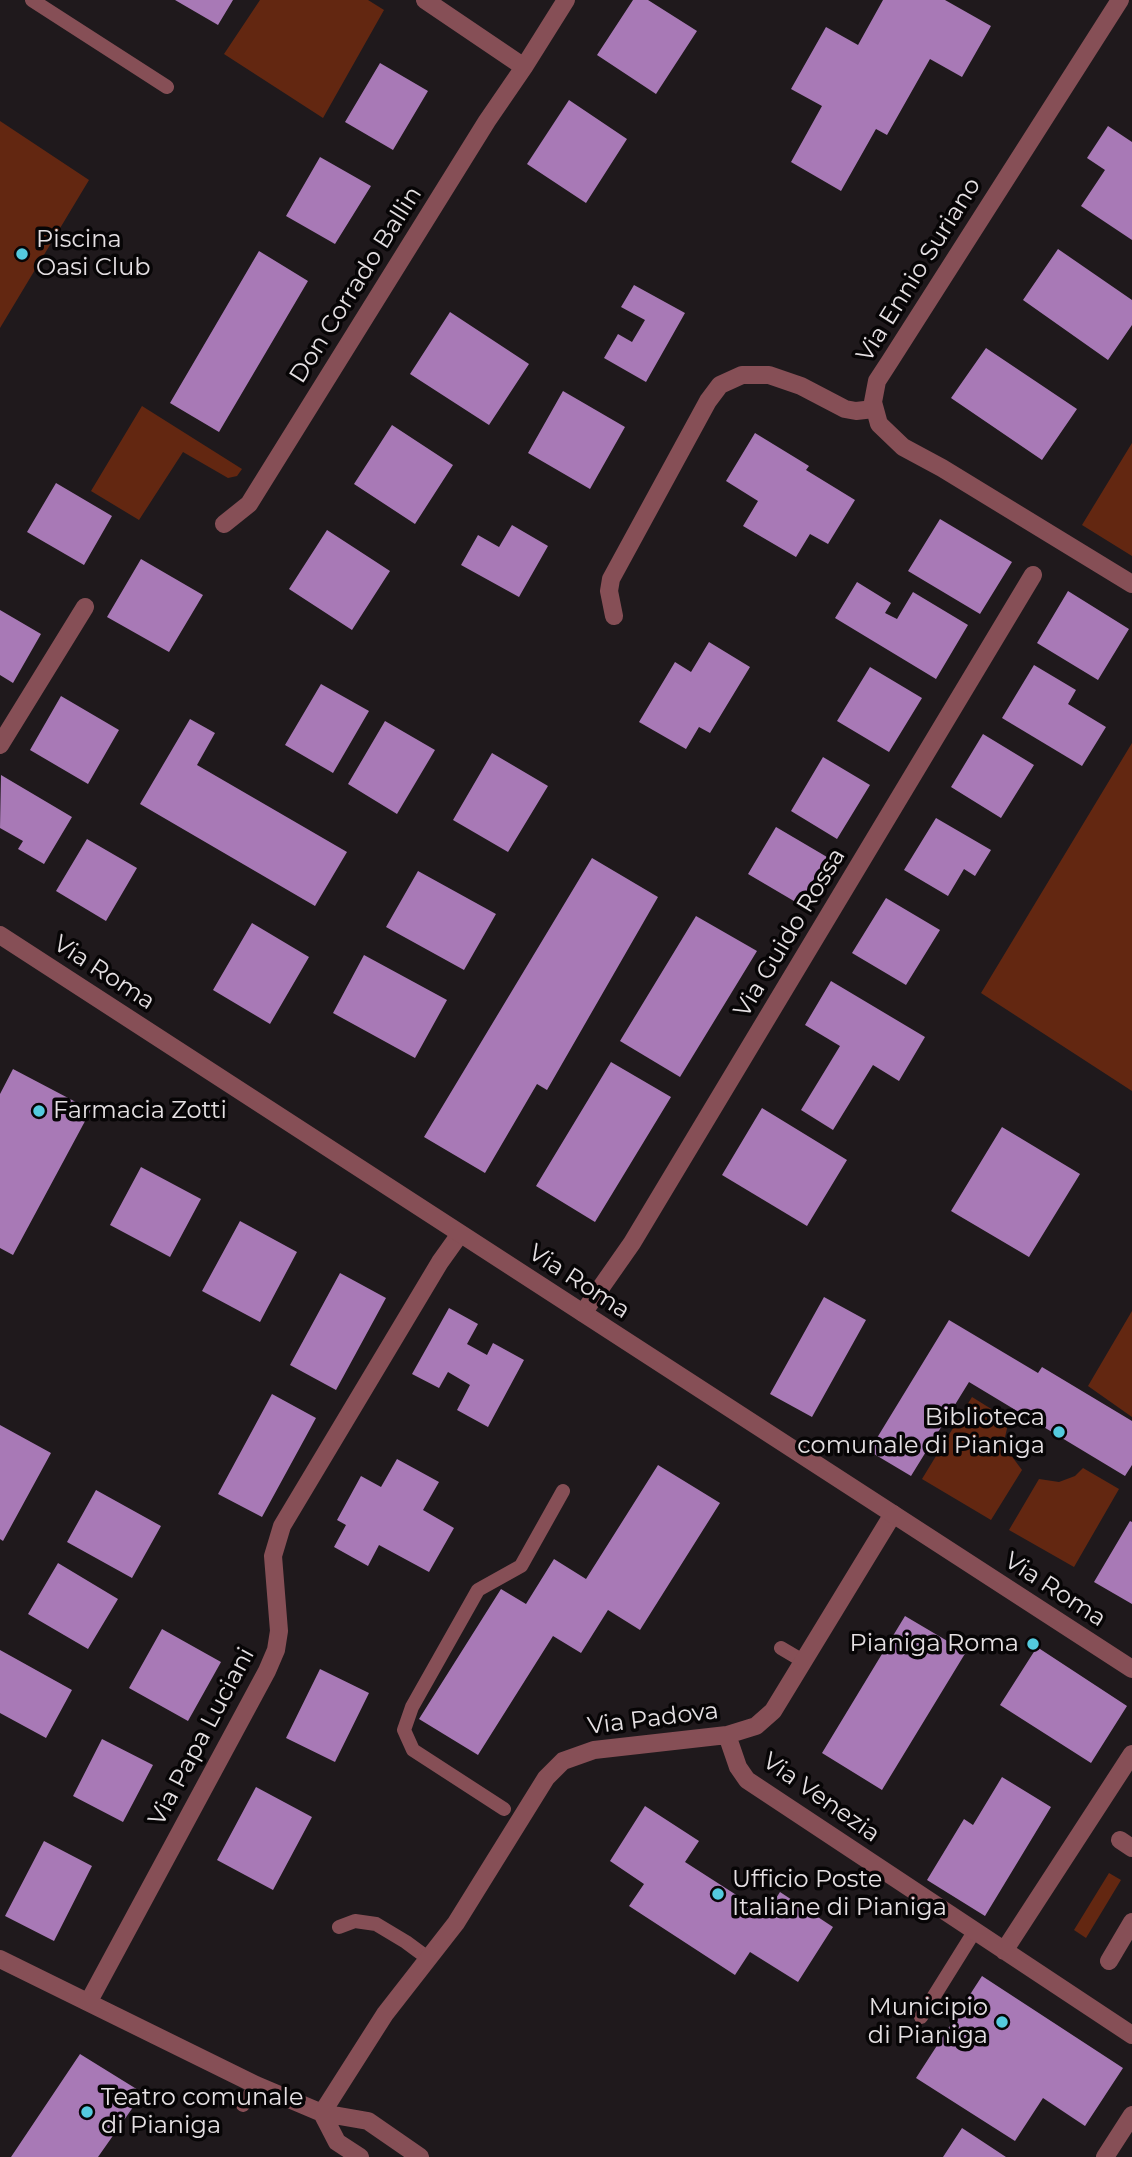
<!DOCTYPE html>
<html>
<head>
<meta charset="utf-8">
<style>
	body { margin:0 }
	canvas { display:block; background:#1f191c }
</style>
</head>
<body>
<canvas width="1132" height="2157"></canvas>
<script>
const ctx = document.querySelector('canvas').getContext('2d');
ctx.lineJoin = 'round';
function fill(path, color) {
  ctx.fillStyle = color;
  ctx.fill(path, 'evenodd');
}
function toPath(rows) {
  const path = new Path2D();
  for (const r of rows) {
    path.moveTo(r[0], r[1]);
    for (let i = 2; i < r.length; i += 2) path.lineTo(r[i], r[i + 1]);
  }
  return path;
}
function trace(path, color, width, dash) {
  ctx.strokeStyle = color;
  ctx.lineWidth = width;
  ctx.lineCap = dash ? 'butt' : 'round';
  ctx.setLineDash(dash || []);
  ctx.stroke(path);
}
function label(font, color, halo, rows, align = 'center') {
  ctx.font = font + ' Montserrat,sans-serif';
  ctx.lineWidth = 7;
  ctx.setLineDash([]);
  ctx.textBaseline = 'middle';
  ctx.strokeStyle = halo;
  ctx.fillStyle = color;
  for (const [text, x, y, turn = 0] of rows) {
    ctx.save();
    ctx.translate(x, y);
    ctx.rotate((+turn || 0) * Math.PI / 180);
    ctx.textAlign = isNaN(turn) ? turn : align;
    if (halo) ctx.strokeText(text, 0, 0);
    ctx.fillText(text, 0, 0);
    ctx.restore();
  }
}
const green = toPath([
	[260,0,368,0,384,10,323,118,224,54],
	[0,121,89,180,0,328],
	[142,406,242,469,237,476,228,478,183,452,139,520,91,491],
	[1132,443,1132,556,1082,525],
	[1132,743,1132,1091,981,993],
	[1132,1311,1132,1417,1088,1386],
	[972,1397,1009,1420,1005,1437,1007,1450,1022,1470,991,1520,922,1479],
	[1083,1468,1119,1489,1074,1567,1009,1530,1039,1479,1059,1482,1075,1476],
	[1109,1873,1121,1880,1086,1938,1074,1930]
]);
const building = toPath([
	[175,0,233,0,218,25],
	[633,0,648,0,697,31,656,94,597,55],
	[883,0,945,0,991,26,962,77,930,59,887,135,876,129,841,191,791,162,822,106,791,89,826,27,858,45],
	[380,63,428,91,393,150,345,122],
	[569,100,627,139,586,203,527,164],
	[1108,126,1132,142,1132,240,1081,206,1105,170,1087,158],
	[320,157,371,186,335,244,286,216],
	[1058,249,1132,300,1132,325,1108,360,1023,300],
	[259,251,308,281,219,432,170,403],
	[634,285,685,313,646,382,604,358,618,334,632,342,645,320,621,307],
	[450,312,529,364,489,425,410,374],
	[986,348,1077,409,1042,460,951,398],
	[563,391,625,427,590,489,528,453],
	[392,425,453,465,415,524,354,484],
	[755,433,809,466,806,470,855,500,828,544,810,534,796,557,743,526,758,501,726,481],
	[56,483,112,516,84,565,27,532],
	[940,519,1012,562,980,614,908,571],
	[512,525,548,546,519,597,461,565,478,535,499,547],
	[327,530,390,571,352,630,289,589],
	[141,559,203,595,169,652,107,617],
	[857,582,891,603,885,613,897,619,913,592,968,625,936,679,835,618],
	[1068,591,1129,629,1098,680,1037,643],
	[0,610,41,634,13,683,0,675],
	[709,642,750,667,710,733,699,727,686,749,639,722,675,662,691,672],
	[1034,665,1076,690,1068,704,1106,727,1082,766,1002,718],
	[870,667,922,698,889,752,837,721],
	[321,684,369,711,333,773,285,745],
	[61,696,119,730,88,784,30,750],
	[190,719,215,733,197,765,347,852,315,906,140,804],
	[385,721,435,750,397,814,348,784],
	[983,734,1034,765,1001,818,951,787],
	[492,753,548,786,508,852,453,820],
	[823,757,870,785,837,839,791,811],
	[1,775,72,817,44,864,18,849,23,841,0,828],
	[936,818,991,850,975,876,964,869,948,896,904,870],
	[776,827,827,857,799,904,748,874],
	[87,839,137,868,106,921,56,891],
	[592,858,658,897,547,1090,537,1084,485,1173,424,1137],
	[418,871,496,914,464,970,386,927],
	[886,898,940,930,906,985,852,953],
	[696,916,757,951,680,1077,620,1041],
	[252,923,309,957,270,1024,213,990],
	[364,955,447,1000,415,1058,333,1013],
	[831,981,925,1037,899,1081,873,1065,833,1130,801,1110,840,1046,805,1025],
	[611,1062,671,1097,595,1222,536,1186],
	[13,1069,91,1110,13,1255,0,1248,0,1094],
	[762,1108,847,1160,807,1226,722,1175],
	[1002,1127,1080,1174,1029,1257,951,1211],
	[141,1167,201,1199,170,1257,110,1225],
	[240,1221,297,1252,260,1322,202,1291],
	[340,1273,386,1298,336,1390,290,1365],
	[824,1297,866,1320,812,1417,770,1394],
	[449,1308,478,1324,467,1344,487,1355,493,1343,524,1360,488,1427,457,1410,470,1385,448,1372,439,1388,412,1374],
	[949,1320,1038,1373,1042,1367,1132,1421,1132,1465,1125,1476,969,1382,911,1476,869,1451],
	[272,1394,316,1418,262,1517,218,1494],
	[0,1425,51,1453,3,1541,0,1539],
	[397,1459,439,1482,423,1510,454,1528,429,1572,379,1545,368,1566,334,1547,346,1525,337,1520,361,1476,381,1487],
	[658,1465,720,1503,640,1630,608,1610,581,1653,553,1636,478,1755,419,1719,501,1589,526,1604,554,1559,586,1579],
	[96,1490,161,1526,132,1578,67,1542],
	[1130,1521,1132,1522,1132,1604,1094,1582],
	[58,1563,118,1599,88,1649,28,1614],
	[905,1616,966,1652,882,1790,822,1753],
	[162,1629,221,1662,188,1721,129,1688],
	[1037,1647,1127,1706,1091,1763,1000,1705],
	[0,1650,72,1690,46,1738,0,1713],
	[320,1669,369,1693,335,1762,286,1738],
	[102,1739,153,1765,123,1822,73,1796],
	[1002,1777,1051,1807,985,1916,927,1880,964,1819,973,1825],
	[256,1787,312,1817,273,1890,217,1860],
	[645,1806,699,1841,685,1862,766,1914,780,1892,833,1927,798,1982,750,1952,735,1975,629,1906,644,1884,610,1861],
	[44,1841,92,1866,54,1941,5,1916],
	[982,1976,1123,2068,1085,2126,1043,2098,1015,2141,916,2078],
	[80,2054,143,2093,98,2157,11,2157],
	[962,2128,1006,2157,943,2157]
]);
const service = toPath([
	[32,0,167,87],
	[781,1648,803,1661],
	[504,1809,413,1750,404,1730,412,1707,478,1590,521,1566,563,1491],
	[339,1927,355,1921,376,1924,406,1942,429,1959],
	[921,2017,974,1932],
	[243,2105,256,2085]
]);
const pedestrian = toPath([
	[1120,1840,1132,1848],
	[1109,1961,1132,1922]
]);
const minor = toPath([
	[425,0,524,67],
	[1120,0,890,361,877,381,873,402,879,424,903,447,942,468,1132,584],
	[224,524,249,504,487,121,524,67,566,0],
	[614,616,609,591,611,579,708,401,720,385,742,375,769,375,801,386,845,409,856,411,874,409],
	[0,745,85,607],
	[583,1313,632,1243,1033,575],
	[727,1735,738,1767,747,1780,1132,2035],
	[1004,1951,1132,1754],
	[0,1959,256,2085,322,2113,368,2121,420,2157],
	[89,2001,267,1671,276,1650,279,1631,273,1556,282,1526,440,1262,460,1234],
	[322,2113,385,2014,456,1923,546,1778,563,1761,594,1750,727,1735,756,1726,773,1711,893,1514],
	[322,2113,337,2142,360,2157],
	[1105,2157,1132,2115]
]);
const tertiary = toPath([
	[0,935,1132,1669]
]);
const markers = [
	[22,254,7,"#54cade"],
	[39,1111,7,"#54cade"],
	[1059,1432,7,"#54cade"],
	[1033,1644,7,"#54cade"],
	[718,1894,7,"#54cade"],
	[1002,2022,7,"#54cade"],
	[87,2112,7,"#54cade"]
];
const poiNames = [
	["Piscina",36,240],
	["Oasi Club",36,268],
	["Farmacia Zotti",53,1111],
	["Biblioteca",1045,1418,"right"],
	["comunale di Pianiga",1045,1446,"right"],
	["Pianiga Roma",1019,1644,"right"],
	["Ufficio Poste",732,1880],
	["Italiane di Pianiga",732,1908],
	["Municipio",988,2008,"right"],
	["di Pianiga",988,2036,"right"],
	["Teatro comunale",101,2098],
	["di Pianiga",101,2126]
];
const streetNames = [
	["Via Ennio Suriano",919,270,-58],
	["Don Corrado Ballin",356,285,-58],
	["Via Guido Rossa",790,933,-59],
	["Via Roma",104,973,33],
	["Via Roma",579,1282,33],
	["Via Roma",1055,1590,33],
	["Via Padova",653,1719,-7],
	["Via Papa Luciani",202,1737,-62],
	["Via Venezia",821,1798,35]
];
fill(green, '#632711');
fill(building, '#a879b6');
trace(service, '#864f56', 14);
trace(pedestrian, '#864f56', 18);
trace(minor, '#864f56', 18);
trace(tertiary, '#864f56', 18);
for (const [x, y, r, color] of markers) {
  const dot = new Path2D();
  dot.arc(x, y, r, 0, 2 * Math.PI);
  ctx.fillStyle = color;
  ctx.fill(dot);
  trace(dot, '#070506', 2.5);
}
label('24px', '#e5e0e3', '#070506', poiNames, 'left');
label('24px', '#e5e0e3', '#070506', streetNames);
</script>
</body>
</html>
